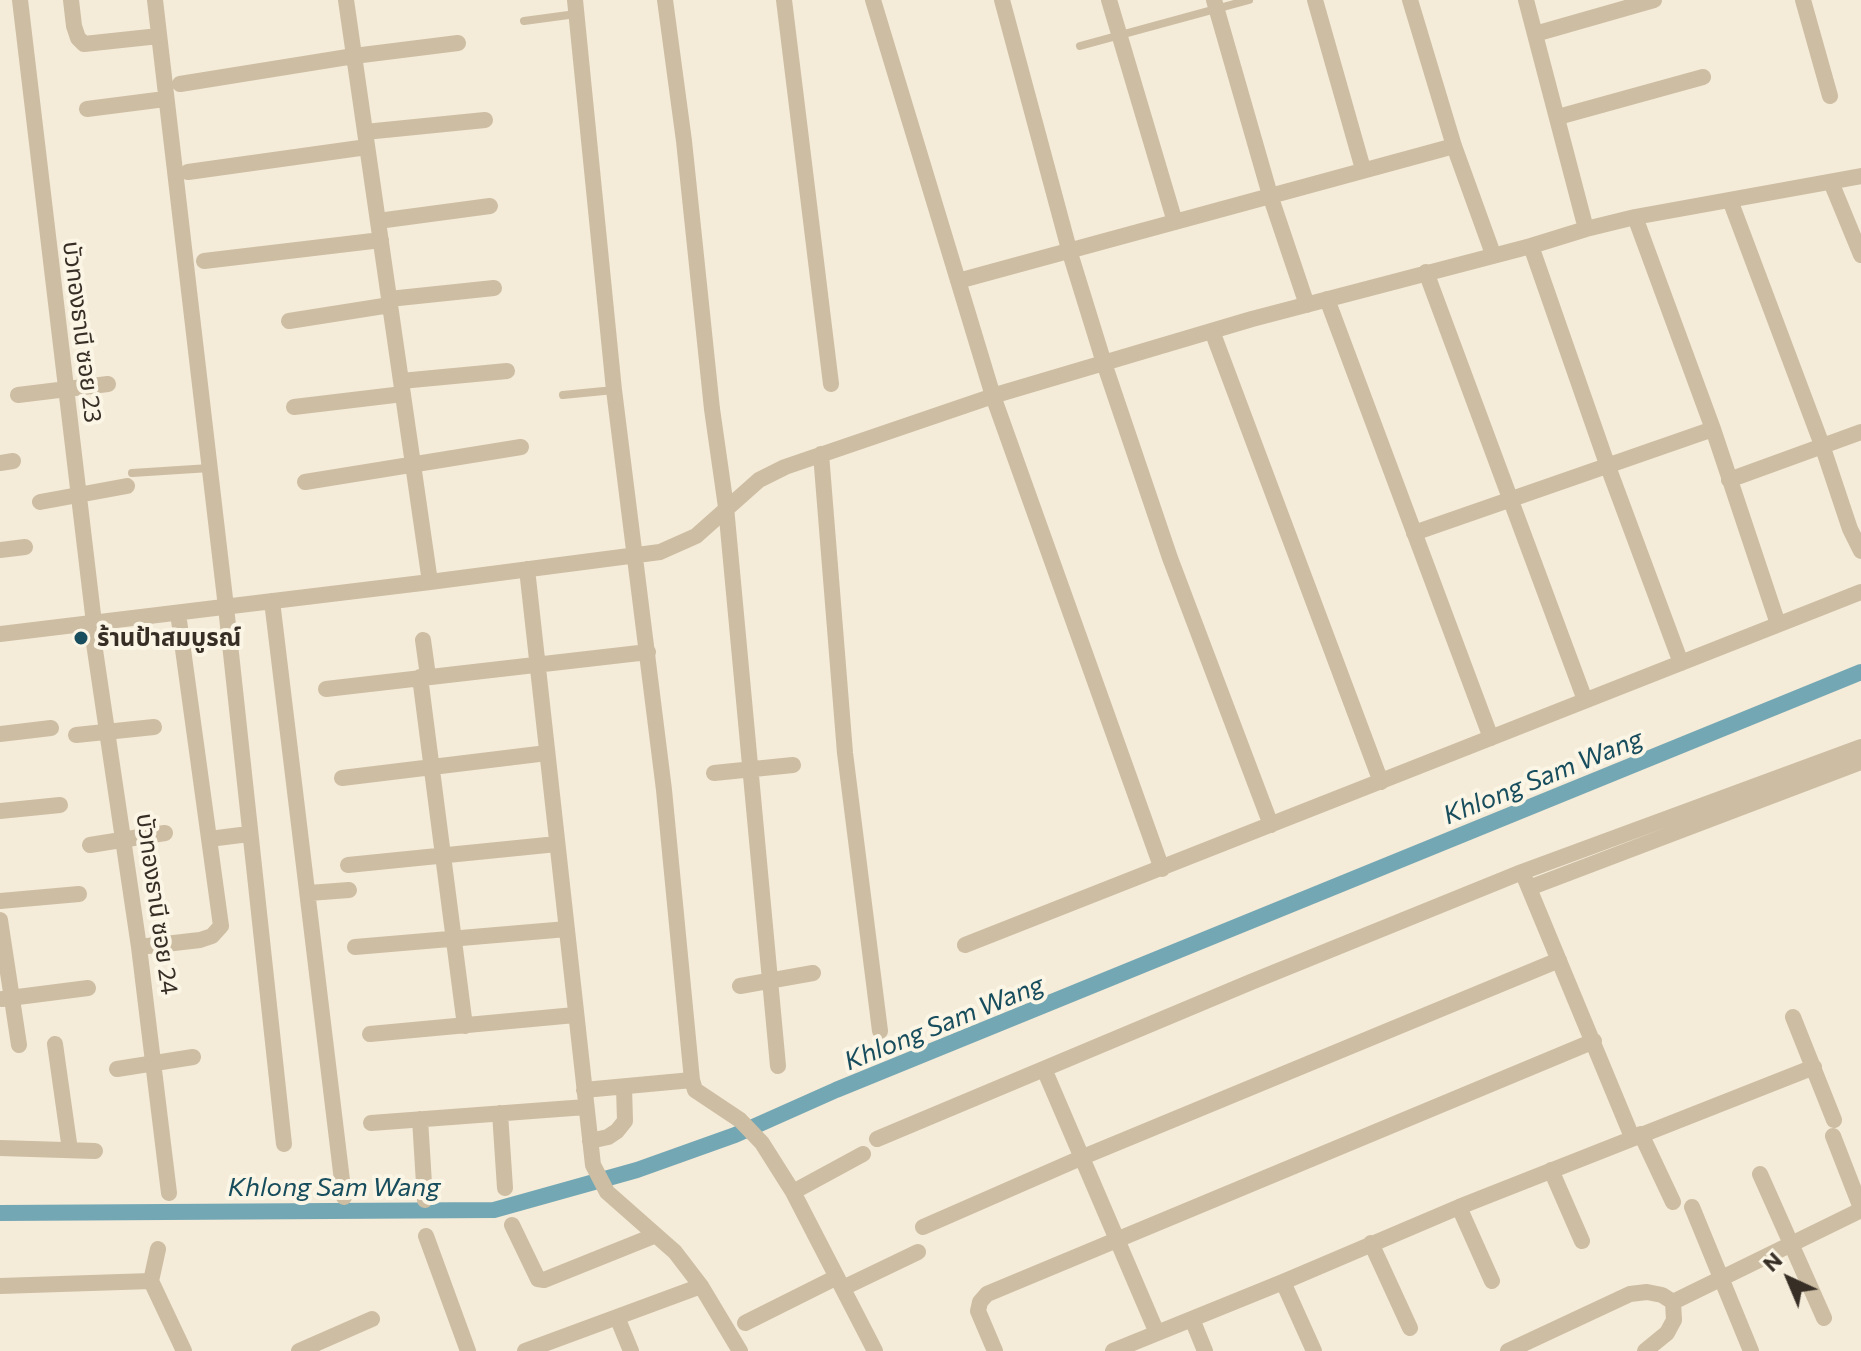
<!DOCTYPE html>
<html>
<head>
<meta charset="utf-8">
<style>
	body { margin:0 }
	#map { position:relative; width:1861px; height:1351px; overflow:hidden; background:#f4ebd8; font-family:Commissioner,sans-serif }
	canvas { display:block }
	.north { position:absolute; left:1749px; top:1239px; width:80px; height:80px; -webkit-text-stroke:6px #fbf5e5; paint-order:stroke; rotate:316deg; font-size:22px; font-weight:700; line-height:32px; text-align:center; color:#372e26 }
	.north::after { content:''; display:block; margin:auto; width:28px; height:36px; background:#372e26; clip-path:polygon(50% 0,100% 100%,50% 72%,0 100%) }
</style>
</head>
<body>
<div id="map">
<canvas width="1861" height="1351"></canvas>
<div class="north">N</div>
</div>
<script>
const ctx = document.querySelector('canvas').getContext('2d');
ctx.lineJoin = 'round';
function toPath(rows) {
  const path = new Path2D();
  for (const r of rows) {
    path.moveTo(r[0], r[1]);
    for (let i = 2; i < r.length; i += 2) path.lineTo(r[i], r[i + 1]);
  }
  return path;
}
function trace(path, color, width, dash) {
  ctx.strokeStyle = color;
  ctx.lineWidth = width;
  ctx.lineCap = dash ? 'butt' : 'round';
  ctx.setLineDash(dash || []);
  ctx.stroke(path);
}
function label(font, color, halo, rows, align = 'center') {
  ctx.font = font + ' Commissioner,"Noto Sans Thai",sans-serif';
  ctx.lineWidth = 8;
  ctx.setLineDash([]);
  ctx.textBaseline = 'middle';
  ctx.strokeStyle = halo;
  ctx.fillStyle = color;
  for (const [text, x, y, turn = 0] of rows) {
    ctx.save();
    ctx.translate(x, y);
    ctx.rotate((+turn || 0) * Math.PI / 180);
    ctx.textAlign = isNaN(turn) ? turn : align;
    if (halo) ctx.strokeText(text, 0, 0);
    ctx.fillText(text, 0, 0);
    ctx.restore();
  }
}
const canal = toPath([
	[0,1213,494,1210,637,1170,735,1135,836,1090,1861,672]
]);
const lane = toPath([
	[524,21,576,14],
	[1080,46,1249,0],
	[563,395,614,390],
	[132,473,210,468]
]);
const street = toPath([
	[20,0,94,623],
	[71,0,74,26,78,38,84,44,159,36],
	[155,0,226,607,284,1144],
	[346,0,430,582],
	[575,0,614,390,664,790,692,1080,695,1090,740,1120,762,1143,793,1192,875,1351],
	[665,0,684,141,712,409,726,507,778,1066],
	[784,0,831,384],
	[873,0,993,396,1162,869],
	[1002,0,1070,253,1104,363,1170,558,1271,825],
	[1109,0,1175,222],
	[1214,0,1270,195,1307,305],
	[1315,0,1363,169],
	[1410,0,1454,146,1493,254],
	[1526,0,1586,229],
	[1803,0,1830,96],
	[1535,34,1654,0],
	[180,84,354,56,458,43],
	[87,109,165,99],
	[1558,117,1703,77],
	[365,132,485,120],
	[188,172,367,147],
	[1831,182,1861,255],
	[1730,200,1822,445,1850,529,1861,551],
	[1635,217,1713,429,1778,624],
	[378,221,490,206],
	[1531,246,1607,464,1681,663],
	[204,261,381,240],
	[1426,272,1585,700],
	[958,281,1454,146],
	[389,299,494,288],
	[1327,299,1491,738],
	[289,321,390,305],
	[1212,331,1381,782],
	[401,381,507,371],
	[18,395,108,384],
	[294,407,403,394],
	[821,454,845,753,880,1031],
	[0,463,13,461],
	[1729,480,1861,432],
	[305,482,521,447],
	[40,502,127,486],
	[1414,533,1713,429],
	[0,550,25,547],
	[527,569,593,1165,607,1192,675,1252,701,1286,740,1351],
	[272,601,344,1197],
	[91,623,139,947,169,1193],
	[0,634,430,582,660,552,696,536,759,480,785,467,999,394,1252,319,1531,246,1586,229,1635,217,1861,176],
	[423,640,428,676],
	[420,677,465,1026],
	[326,689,648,652],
	[0,734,51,728],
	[76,735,154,727],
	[714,773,793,765],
	[342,778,547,753],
	[0,811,60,805],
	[209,839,249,834],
	[90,845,165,833],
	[348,865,557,844],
	[1526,881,1632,1137],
	[1529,888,1861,762],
	[309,893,349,890],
	[0,901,79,894],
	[0,920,19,1045],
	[965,945,1861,592],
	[139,947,200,940,212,936,221,926,178,613],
	[355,947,567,929],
	[740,986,813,973],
	[2,999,88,988],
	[1793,1017,1834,1120],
	[370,1034,575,1015],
	[55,1044,70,1150],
	[117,1069,193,1057],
	[1044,1069,1157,1333],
	[584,1090,692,1080],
	[500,1113,505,1188],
	[420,1119,425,1200],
	[371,1123,586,1107],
	[1641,1134,1673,1202],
	[1833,1136,1861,1208],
	[877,1139,1251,982,1522,872,1861,747],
	[590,1141,608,1137,617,1131,625,1121,624,1087],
	[0,1148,95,1151],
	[1551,1170,1582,1241],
	[1760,1174,1824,1318],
	[793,1192,863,1154],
	[1459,1207,1492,1281],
	[1692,1207,1751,1351],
	[512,1225,538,1279,544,1280,656,1235],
	[923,1227,1083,1157,1559,960],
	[426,1236,468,1351],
	[1371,1243,1410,1328],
	[151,1281,158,1249],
	[1283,1282,1314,1351],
	[0,1286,151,1281,184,1351],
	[843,1288,918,1252],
	[1673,1302,1861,1210],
	[617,1317,631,1351],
	[1192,1319,1205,1351],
	[745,1323,837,1277],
	[299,1351,372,1319],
	[525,1351,701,1286],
	[995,1351,978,1311,980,1302,987,1294,1594,1041],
	[1113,1351,1283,1282,1459,1207,1814,1067],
	[1508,1351,1630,1294,1647,1292,1662,1295,1673,1302],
	[1645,1351,1667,1333,1674,1320,1673,1302]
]);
const markers = [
	[81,638,8,"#174d5d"]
];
const streetNames = [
	["บัวทองธานี ซอย 23",82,332,83],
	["บัวทองธานี ซอย 24",157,904,82]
];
const poiNames = [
	["ร้านป้าสมบูรณ์",97,638]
];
const waterNames = [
	["Khlong Sam Wang",1543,777,-22],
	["Khlong Sam Wang",944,1023,-22],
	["Khlong Sam Wang",334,1187]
];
trace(canal, '#74a7b4', 16);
trace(lane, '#cdbda3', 8);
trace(street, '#cdbda3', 16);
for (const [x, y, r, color] of markers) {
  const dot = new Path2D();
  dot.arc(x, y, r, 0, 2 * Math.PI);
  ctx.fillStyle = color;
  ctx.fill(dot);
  trace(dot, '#fbf5e5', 3);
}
label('24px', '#372e26', '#fbf5e5', streetNames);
label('bold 24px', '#372e26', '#fbf5e5', poiNames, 'left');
label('italic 26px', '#174d5d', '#fbf5e5', waterNames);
</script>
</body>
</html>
